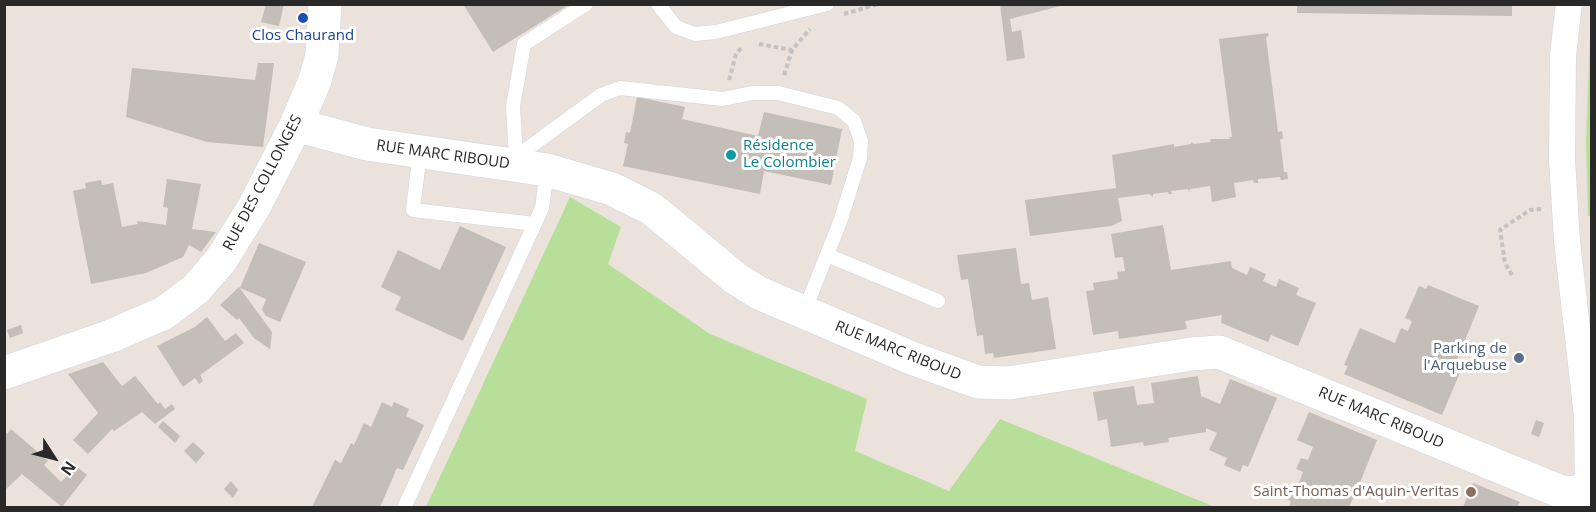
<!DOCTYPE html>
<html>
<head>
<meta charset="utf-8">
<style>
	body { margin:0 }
	#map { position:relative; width:1596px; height:512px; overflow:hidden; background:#eae2db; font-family:"Open Sans",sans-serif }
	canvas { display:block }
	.frame { position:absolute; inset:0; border:6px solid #292929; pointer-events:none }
	.north { position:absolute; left:24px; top:428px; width:60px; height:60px; -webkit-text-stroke:4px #fff; paint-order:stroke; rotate:126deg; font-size:16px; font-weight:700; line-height:24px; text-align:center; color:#292929 }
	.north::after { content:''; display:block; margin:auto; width:21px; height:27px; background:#292929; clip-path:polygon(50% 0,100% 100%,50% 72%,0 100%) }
</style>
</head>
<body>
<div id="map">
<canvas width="1596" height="512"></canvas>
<div class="frame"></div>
<div class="north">N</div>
</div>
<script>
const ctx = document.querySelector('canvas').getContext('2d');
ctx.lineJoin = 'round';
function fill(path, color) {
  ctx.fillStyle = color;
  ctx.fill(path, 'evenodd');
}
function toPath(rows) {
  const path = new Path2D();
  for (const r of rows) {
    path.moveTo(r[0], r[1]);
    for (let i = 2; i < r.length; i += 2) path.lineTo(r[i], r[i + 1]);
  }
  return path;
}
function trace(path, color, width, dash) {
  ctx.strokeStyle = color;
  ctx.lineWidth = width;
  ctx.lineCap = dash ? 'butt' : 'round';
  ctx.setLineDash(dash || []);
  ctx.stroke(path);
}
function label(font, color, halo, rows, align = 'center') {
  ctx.font = font + ' "Open Sans",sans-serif';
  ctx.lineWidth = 6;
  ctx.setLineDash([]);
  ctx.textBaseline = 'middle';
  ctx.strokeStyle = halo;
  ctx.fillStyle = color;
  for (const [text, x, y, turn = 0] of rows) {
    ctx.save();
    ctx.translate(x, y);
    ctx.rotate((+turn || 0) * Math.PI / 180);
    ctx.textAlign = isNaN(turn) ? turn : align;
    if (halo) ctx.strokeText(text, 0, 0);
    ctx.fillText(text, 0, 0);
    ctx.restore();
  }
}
const green = toPath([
	[1590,35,1592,216,1588,216,1586,143],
	[570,197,621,227,608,264,710,334,867,399,855,451,949,491,1000,419,1215,507,426,507]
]);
const building = toPath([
	[266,4,284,4,279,26,261,22],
	[463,4,570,4,493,52],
	[1000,4,1063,4,1064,5,1010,19,1012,32,1021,30,1025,58,1007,61],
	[1297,4,1512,4,1512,16,1297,13],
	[1268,33,1269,36,1266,37,1278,132,1282,131,1283,139,1280,139,1284,172,1287,172,1288,179,1281,180,1280,177,1258,179,1258,183,1254,183,1253,180,1234,183,1236,197,1212,202,1210,186,1190,189,1189,192,1188,189,1171,191,1172,194,1169,194,1168,192,1153,194,1153,197,1149,194,1118,198,1122,221,1111,226,1030,236,1025,200,1116,188,1112,155,1174,144,1174,147,1191,144,1191,142,1194,144,1211,142,1210,139,1230,139,1229,137,1232,137,1219,39],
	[258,63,274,63,263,147,207,142,126,117,132,68,255,80],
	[637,97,685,107,682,119,758,136,764,112,842,129,831,185,764,171,760,194,623,166,628,144,624,143,626,132,630,133],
	[167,179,201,184,192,229,216,232,201,252,189,245,183,257,146,273,91,284,73,191,86,188,85,183,101,180,102,185,113,183,122,227,138,224,137,221,166,225,168,208,163,207],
	[1163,225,1171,270,1231,261,1232,268,1247,275,1250,267,1266,274,1263,281,1276,287,1279,279,1299,288,1296,295,1316,303,1298,346,1271,335,1268,342,1221,323,1222,315,1185,321,1187,329,1119,339,1118,331,1093,335,1086,291,1094,290,1093,283,1118,279,1117,272,1125,271,1123,257,1115,258,1111,234],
	[460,226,506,247,463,341,395,310,401,297,381,287,398,250,440,270],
	[259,243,306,262,280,322,266,316,262,310,266,299,240,288],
	[1016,248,1021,284,1029,283,1032,300,1048,297,1056,349,994,358,993,353,985,354,983,335,977,336,968,279,961,280,957,255],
	[1428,285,1479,306,1454,367,1461,370,1442,415,1344,374,1348,366,1344,365,1360,328,1395,343,1401,328,1408,331,1412,321,1405,318,1419,286,1426,289],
	[239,287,272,332,270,349,254,338,239,318,237,320,220,305],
	[207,317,225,341,236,333,244,343,200,375,203,381,199,384,195,378,183,387,157,346,195,327],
	[21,325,23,333,10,338,7,330],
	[103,362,122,386,135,376,158,404,160,402,165,409,172,404,175,409,155,424,142,412,114,431,112,429,88,454,73,440,98,413,68,374],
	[1198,376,1201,396,1220,404,1230,379,1277,398,1248,467,1243,465,1240,472,1224,465,1227,458,1209,450,1217,433,1206,428,1206,432,1168,438,1169,442,1144,446,1143,442,1111,447,1107,419,1098,421,1093,392,1134,386,1137,405,1154,403,1151,383],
	[382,402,392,407,394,402,409,409,406,416,424,425,403,470,397,468,380,507,312,507,335,460,341,463,351,443,354,445,364,423,371,427],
	[1309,412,1377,440,1359,485,1355,484,1351,495,1354,496,1349,507,1289,507,1291,501,1284,498,1290,485,1297,488,1303,472,1296,469,1301,458,1308,460,1313,447,1297,440],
	[1536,420,1544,423,1539,437,1531,434],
	[163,421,180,436,175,443,158,427],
	[11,429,48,461,44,465,61,482,76,466,87,475,62,507,22,474,4,491,4,432,7,434],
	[193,442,205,453,196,463,184,451],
	[231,481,238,490,233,498,224,489],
	[1473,483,1520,502,1517,507,1463,507]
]);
const path = toPath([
	[844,14,878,4],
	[759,44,792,50,810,29],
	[784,75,792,50],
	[729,80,736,54,743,46],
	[1512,275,1505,263,1500,230,1530,210,1541,209]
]);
const lane = toPath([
	[658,4,676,27,695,34,716,32,827,4],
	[420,152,413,210,535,224],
	[516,157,513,106,524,44,586,4],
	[515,163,516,157,601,95,620,88,723,99,752,93,778,93,838,108,854,121,861,141,860,158,840,222,804,312],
	[827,255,938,301],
	[404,508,542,208,547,170]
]);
const street = toPath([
	[1569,4,1563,55,1562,160,1567,241,1587,416,1588,491]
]);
const secondary = toPath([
	[296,125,367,144,547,170,612,189,652,209,735,278,759,293,914,359,978,382,1009,383,1191,354,1219,352,1564,493,1588,491,1589,508],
	[4,373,111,336,164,313,196,289,221,260,254,207,296,125,315,80,322,55,325,4]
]);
const markers = [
	[303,18,6,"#1a4fb4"],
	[731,155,6,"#0f9aa8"],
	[1519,358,6,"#5c6f8a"],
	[1471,492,6,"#8d6e63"]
];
const transitNames = [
	["Clos Chaurand",303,36]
];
const cultureNames = [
	["Résidence",743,146],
	["Le Colombier",743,163]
];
const streetNames = [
	["RUE MARC RIBOUD",443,155,8],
	["RUE DES COLLONGES",263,183,-62],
	["RUE MARC RIBOUD",898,351,22],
	["RUE MARC RIBOUD",1381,418,23]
];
const serviceNames = [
	["Parking de",1507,349],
	["l'Arquebuse",1507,366]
];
const educationNames = [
	["Saint-Thomas d'Aquin-Veritas",1459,492]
];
fill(green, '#b7df99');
fill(building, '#c3beb7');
trace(lane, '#d0d5e1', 15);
trace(street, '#d0d5e1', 27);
trace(secondary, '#d0d5e1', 34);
trace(path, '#c3c3c3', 4, [4.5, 3]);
trace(lane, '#fff', 14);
trace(street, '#fff', 26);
trace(secondary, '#fff', 33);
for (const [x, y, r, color] of markers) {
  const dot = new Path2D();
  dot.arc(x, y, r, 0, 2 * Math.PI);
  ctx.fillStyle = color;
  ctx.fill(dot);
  trace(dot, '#fff', 2);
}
label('15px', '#164399', '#fff', transitNames);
label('15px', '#0d838f', '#fff', cultureNames, 'left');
label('15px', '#292929', '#fff', streetNames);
label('15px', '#4e5e75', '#fff', serviceNames, 'right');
label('15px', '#785e54', '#fff', educationNames, 'right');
</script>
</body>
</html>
